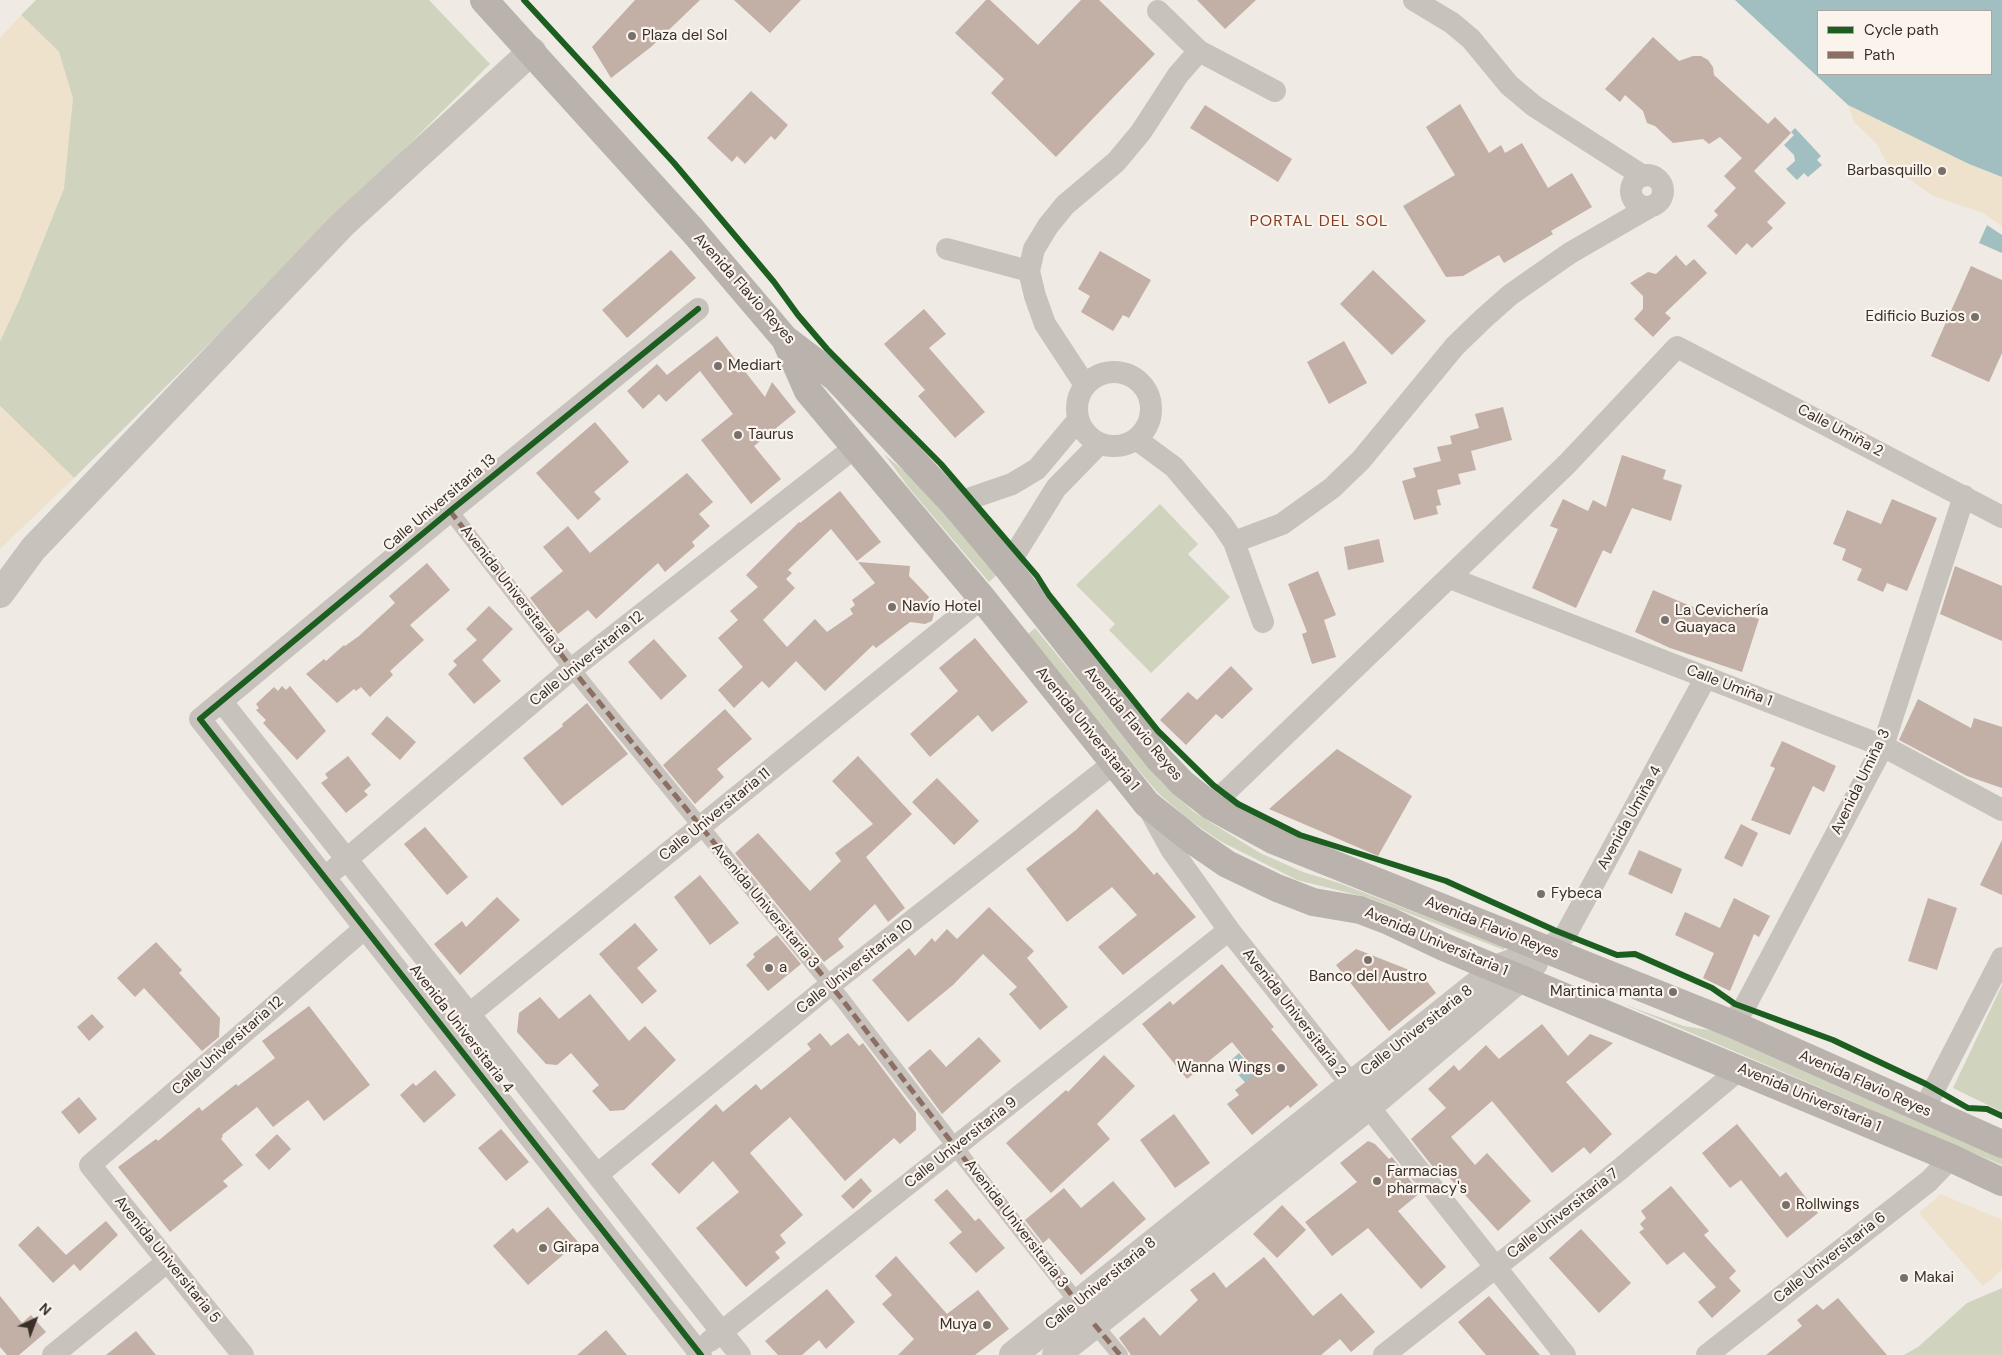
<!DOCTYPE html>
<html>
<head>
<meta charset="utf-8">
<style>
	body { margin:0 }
	#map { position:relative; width:2002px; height:1355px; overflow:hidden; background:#efeae4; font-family:"DM Sans",sans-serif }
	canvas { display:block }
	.legend { position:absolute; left:1817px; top:10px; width:175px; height:65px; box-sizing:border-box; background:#faf4ed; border:1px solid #ada59f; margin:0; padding:6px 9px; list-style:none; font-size:15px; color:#392f2a }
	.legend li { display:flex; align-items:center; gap:10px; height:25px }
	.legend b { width:25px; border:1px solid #ada59f }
	.north { position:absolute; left:10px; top:1295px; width:50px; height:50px; -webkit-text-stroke:4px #faf4ed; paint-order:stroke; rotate:43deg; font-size:14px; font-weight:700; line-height:20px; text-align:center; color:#392f2a }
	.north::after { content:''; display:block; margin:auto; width:18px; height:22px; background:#392f2a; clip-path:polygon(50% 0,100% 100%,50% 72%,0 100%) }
</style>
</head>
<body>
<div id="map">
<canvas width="2002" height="1355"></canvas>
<ul class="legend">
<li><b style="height:6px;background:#1b5e20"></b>Cycle path</li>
<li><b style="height:6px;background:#8d6e63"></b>Path</li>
</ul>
<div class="north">N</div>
</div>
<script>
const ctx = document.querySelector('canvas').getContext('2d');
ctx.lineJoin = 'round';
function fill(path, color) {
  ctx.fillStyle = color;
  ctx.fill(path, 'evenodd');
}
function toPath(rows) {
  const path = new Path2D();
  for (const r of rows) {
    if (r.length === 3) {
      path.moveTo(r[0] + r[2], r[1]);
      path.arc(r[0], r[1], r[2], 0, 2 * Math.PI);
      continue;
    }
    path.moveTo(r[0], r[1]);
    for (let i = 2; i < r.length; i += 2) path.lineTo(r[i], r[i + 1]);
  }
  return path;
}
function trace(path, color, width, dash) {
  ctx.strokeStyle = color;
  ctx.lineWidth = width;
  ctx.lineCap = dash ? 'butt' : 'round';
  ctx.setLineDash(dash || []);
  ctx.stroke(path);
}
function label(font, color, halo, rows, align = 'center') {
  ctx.font = font + ' "DM Sans",sans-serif';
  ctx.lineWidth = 4.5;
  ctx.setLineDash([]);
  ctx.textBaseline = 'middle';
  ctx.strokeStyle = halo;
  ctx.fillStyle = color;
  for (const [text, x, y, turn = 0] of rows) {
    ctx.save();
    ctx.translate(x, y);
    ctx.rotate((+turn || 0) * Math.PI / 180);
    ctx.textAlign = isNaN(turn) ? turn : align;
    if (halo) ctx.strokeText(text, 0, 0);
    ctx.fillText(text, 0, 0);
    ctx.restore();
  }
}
const green = toPath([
	[36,0,429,0,490,64,74,478,0,406,0,341,19,300,64,188,59,52,21,15],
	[884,454,917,482,997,575,989,582,909,488],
	[1160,504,1198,544,1188,554,1230,597,1151,673,1109,630,1115,624,1076,585],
	[1035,628,1161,782,1194,812,1260,853,1303,872,1339,883,1505,947,1504,950,1369,898,1297,880,1220,841,1188,819,1158,793,1136,767,1028,634],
	[2002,985,2002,1112,1953,1088],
	[1623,1004,1684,1026,1714,1031,2002,1157,2002,1165],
	[2002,1288,2002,1355,1904,1355,1918,1347,1967,1303]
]);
const sand = toPath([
	[21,15,59,52,73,98,64,188,19,300,0,341,0,38],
	[1848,105,1969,164,2002,177,2002,226,1983,213,1933,196,1887,163,1877,144,1854,122],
	[0,406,74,478,0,549],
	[1941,1194,2002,1220,2002,1270,1983,1286,1919,1213]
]);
const water = toPath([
	[1735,0,2002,0,2002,177,1969,164,1848,105],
	[1818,11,1991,11,1991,74,1818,74],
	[1795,128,1821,156,1817,160,1822,165,1808,177,1804,173,1797,180,1786,169,1795,161,1794,155,1784,145,1794,135,1791,132],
	[1987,225,2002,235,2002,253,1979,243],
	[1239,1053,1274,1095,1250,1088,1228,1063]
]);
const building = toPath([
	[635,0,700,0,651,47,611,78,592,47],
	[734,0,801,0,770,33],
	[986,0,990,0,1038,45,1081,0,1099,0,1155,54,1056,157,991,93,1004,79,955,33],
	[1197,0,1256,0,1225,29],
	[1653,37,1679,61,1693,56,1701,56,1708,60,1713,67,1714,75,1768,124,1775,117,1791,133,1754,171,1786,203,1767,222,1773,228,1752,248,1747,243,1736,255,1707,226,1718,215,1714,211,1736,188,1724,176,1742,158,1720,137,1709,144,1703,139,1673,143,1655,126,1647,123,1643,111,1625,95,1620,102,1605,89],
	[751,91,788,125,775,140,771,136,745,164,737,156,732,162,707,138],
	[1460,104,1489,153,1501,145,1505,153,1522,143,1548,188,1572,173,1592,207,1551,231,1553,234,1504,263,1499,255,1463,276,1446,277,1403,206,1455,175,1426,127],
	[1205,105,1292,159,1278,182,1190,128],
	[671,250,696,278,627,338,602,310],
	[1100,251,1151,280,1129,318,1123,315,1113,331,1081,312,1090,296,1078,289],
	[1676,255,1686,266,1694,259,1707,273,1665,313,1671,318,1653,337,1634,319,1643,309,1643,296,1630,283,1648,272,1656,274],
	[1971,266,2002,280,2002,353,1989,382,1931,356],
	[1373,270,1426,321,1392,355,1340,304],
	[924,309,946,334,929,348,985,412,955,438,918,396,925,390,884,344],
	[717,336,765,397,772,382,796,412,754,446,781,479,751,504,701,440,733,414,700,371,666,402,659,394,643,409,627,391,657,364,667,375],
	[1344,341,1367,383,1329,404,1307,362],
	[1503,407,1512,440,1471,451,1476,470,1458,474,1461,484,1437,490,1441,505,1436,506,1438,514,1414,520,1402,481,1416,477,1413,468,1441,461,1437,447,1452,444,1450,436,1479,428,1475,414],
	[595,422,629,462,594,492,601,499,578,520,536,473],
	[1622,455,1666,470,1663,479,1682,485,1671,521,1632,508,1611,554,1603,550,1576,608,1532,588,1558,529,1550,526,1563,499,1588,511,1593,500,1606,507],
	[687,473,713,502,699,514,710,526,692,542,695,546,665,572,658,563,596,619,588,610,558,634,530,598,563,571,543,547,568,526,590,553],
	[840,491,881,542,857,561,831,529,788,570,792,573,786,579,795,588,763,620,787,647,815,619,827,632,853,614,850,609,855,605,852,600,875,583,858,562,910,566,909,576,929,597,927,604,935,609,932,621,925,624,910,622,876,648,873,645,825,691,796,661,769,688,762,681,734,708,718,690,743,667,718,638,738,620,730,611,758,587,746,575,799,522,800,523],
	[1892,499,1937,518,1907,591,1887,583,1883,592,1857,580,1862,569,1842,560,1846,549,1833,544,1847,510,1881,524],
	[1379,539,1384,562,1348,570,1344,547],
	[427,563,450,590,410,625,424,640,390,671,393,675,370,697,361,687,356,691,354,689,337,703,306,674,324,659,326,661,344,645,345,646,359,636,395,603,389,596],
	[1955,566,2002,586,2002,641,1940,614],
	[1318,571,1336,615,1324,620,1336,657,1312,664,1302,634,1307,632,1288,584],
	[1653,590,1716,617,1720,606,1759,619,1742,672,1670,648,1635,632],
	[489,606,513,629,482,660,501,681,474,704,448,674,457,665,453,661,477,640,466,629],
	[975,638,1028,702,992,732,978,715,930,757,910,734,958,691,939,668],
	[654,639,687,676,661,700,628,662],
	[1231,666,1253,689,1222,719,1216,714,1186,745,1160,720,1188,692,1197,700],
	[282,686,286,690,290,686,326,731,297,760,263,723,266,720,256,710,259,708,256,704,274,687,278,691],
	[1918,699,1971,728,1974,718,2002,727,2002,788,1967,776,1899,740],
	[587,703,628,754,562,806,523,758,563,726,562,724],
	[725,709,752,739,717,769,724,777,695,804,663,765],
	[387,716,416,742,400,760,371,734],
	[1782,741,1836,766,1824,792,1813,786,1790,835,1751,820,1775,768,1770,766],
	[1337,749,1412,796,1378,856,1269,809],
	[348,756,371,785,364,791,368,795,346,813,321,783,328,778,325,774],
	[858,756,912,814,866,857,905,908,888,922,875,904,838,939,844,947,824,962,735,853,758,833,810,891,841,861,835,853,873,824,832,781],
	[937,778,979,821,954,845,912,802],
	[1097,809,1154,875,1157,872,1196,917,1123,975,1098,947,1137,915,1112,887,1067,922,1026,869,1076,830],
	[1741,824,1758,833,1742,867,1724,858],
	[425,827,468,877,447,895,404,844],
	[2002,840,2002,895,1980,885],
	[1639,850,1682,869,1672,894,1628,874],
	[700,875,739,923,710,945,674,897],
	[497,897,520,920,460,975,434,944,462,921,466,927],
	[1734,898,1770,916,1759,937,1754,934,1730,991,1703,978,1714,953,1675,935,1685,912,1720,928],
	[1928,898,1957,908,1937,970,1908,961],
	[989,907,1034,951,1027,958,1068,1007,1040,1030,1009,994,1017,987,983,954,953,985,908,1022,872,980,909,948,915,956,932,938,935,942,947,929,957,939],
	[635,923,658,950,637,968,657,991,642,1004,599,954],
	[777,935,801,964,768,991,746,965,755,957,753,954],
	[156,942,182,970,179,973,220,1018,219,1037,202,1051,144,988,135,997,117,978],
	[1356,949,1422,975,1436,993,1389,1031,1336,965],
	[1222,964,1274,1027,1271,1029,1318,1085,1290,1108,1288,1105,1252,1135,1227,1104,1239,1095,1235,1090,1257,1073,1232,1042,1187,1079,1142,1024,1170,1001,1173,1005],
	[590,994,629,1041,645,1026,676,1060,624,1110,610,1111,592,1091,599,1085,571,1053,557,1065,546,1064,517,1032,519,1013,540,997,559,1019],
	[309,1006,370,1085,324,1121,308,1100,273,1127,257,1107,222,1135,223,1136,221,1139,243,1165,223,1181,228,1186,170,1232,118,1167,156,1139,158,1141,199,1107,202,1111,236,1084,238,1086,275,1058,262,1041],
	[92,1014,104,1027,89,1041,77,1027],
	[1542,1024,1568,1056,1590,1034,1613,1043,1566,1082,1612,1134,1590,1154,1584,1147,1552,1173,1492,1101,1451,1137,1475,1165,1487,1153,1531,1201,1498,1231,1445,1173,1440,1176,1411,1139,1446,1108,1428,1089,1454,1065,1459,1071,1486,1045,1499,1059],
	[820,1033,831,1046,848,1033,859,1046,863,1043,916,1113,916,1130,900,1144,894,1138,845,1181,790,1117,754,1149,750,1153,803,1215,780,1235,786,1243,775,1252,780,1258,746,1287,696,1228,739,1192,713,1161,679,1194,651,1164,716,1104,723,1112,756,1084,761,1090,811,1049,807,1044],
	[979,1037,1001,1061,942,1114,908,1068,930,1049,946,1067],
	[1104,1055,1135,1086,1097,1124,1110,1139,1051,1193,1006,1143,1066,1090,1068,1092],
	[435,1070,456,1095,424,1123,400,1095,413,1083,416,1086],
	[79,1097,97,1119,79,1134,61,1112],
	[1174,1114,1210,1163,1175,1188,1140,1140],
	[1737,1124,1780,1177,1786,1172,1818,1213,1787,1238,1741,1180,1730,1188,1702,1153],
	[501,1129,529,1162,506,1181,478,1148],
	[277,1134,291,1149,269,1170,255,1155],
	[1368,1141,1375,1144,1389,1159,1392,1157,1420,1193,1398,1211,1446,1267,1421,1289,1368,1228,1332,1256,1305,1222,1357,1182,1340,1163],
	[861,1178,872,1191,853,1209,841,1196],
	[1113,1181,1146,1219,1081,1275,1049,1238,1043,1243,1025,1220,1064,1188,1081,1208],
	[1671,1186,1709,1231,1704,1235,1736,1271,1729,1278,1741,1291,1712,1318,1698,1302,1716,1287,1684,1252,1667,1265,1639,1232,1644,1229,1640,1224,1646,1218,1641,1211],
	[947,1189,975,1221,979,1218,1005,1248,976,1273,949,1243,962,1232,934,1200],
	[1282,1205,1306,1230,1277,1258,1253,1234],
	[548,1207,578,1242,528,1285,493,1246,513,1228,517,1233],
	[106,1221,118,1235,80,1271,74,1264,53,1283,18,1245,38,1226,66,1255],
	[1581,1229,1631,1283,1599,1313,1549,1258],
	[896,1256,947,1314,978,1290,1009,1329,975,1355,898,1355,914,1339,882,1304,892,1295,875,1276],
	[1264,1257,1313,1316,1341,1293,1375,1332,1351,1352,1340,1339,1321,1355,1131,1355,1119,1338,1144,1317,1160,1336,1198,1300,1190,1290,1214,1272,1226,1288],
	[827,1289,855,1322,826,1349,819,1340,802,1355,778,1355,765,1341],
	[0,1296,22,1323,31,1315,46,1332,19,1355,7,1355,0,1347],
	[1489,1296,1540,1355,1486,1355,1458,1322],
	[1838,1298,1887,1355,1766,1355,1802,1326,1797,1320,1817,1304,1823,1310],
	[606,1330,627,1355,577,1355],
	[136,1331,156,1355,106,1355]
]);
const pedestrian = toPath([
	[450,511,581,680,841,998,966,1161,1078,1303],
	[1094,1324,1120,1355]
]);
const minor = toPath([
	[1414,0,1452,23,1471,39,1509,85,1534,106,1643,176],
	[1158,11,1199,51,1275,91],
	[1647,191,16],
	[947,249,1029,271],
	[698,309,450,511,200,719,701,1355],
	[1114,409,37],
	[1085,385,1045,324,1035,296,1029,271,1034,249,1048,226,1065,205,1116,162,1141,132,1178,75,1199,51],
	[1136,439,1174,467,1222,524,1234,542,1263,622],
	[954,504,1012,484,1037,469,1078,420],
	[1234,542,1282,524,1332,488,1361,460,1455,346,1484,318,1510,295,1570,253,1648,208],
	[1007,567,1056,488,1099,444],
	[1450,578,1883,746,2002,810],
	[222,702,740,1355],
	[1211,806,1567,464,1677,347,2002,517],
	[1148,807,1171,849,1229,930,1565,1355],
	[335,869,573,668,854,448],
	[1545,950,1566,934,1706,677],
	[1730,1023,1744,1008,1883,746,1964,496],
	[457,1024,982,598],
	[1924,1109,2002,958],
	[598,1174,830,985,1114,763],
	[710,1341,1229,930],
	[53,1355,168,1261],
	[243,1355,90,1165,365,928],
	[1384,1355,1619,1170,1740,1069],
	[1707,1355,1929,1181,1951,1158]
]);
const tertiary = toPath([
	[0,594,33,549,342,225,532,51],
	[1013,1355,1498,968,1545,950],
	[1056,1355,1369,1106,1520,978,1534,963]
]);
const secondary = toPath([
	[484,0,693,231,785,339,835,377,954,504,1007,567,1159,759,1182,783,1211,806,1273,840,1730,1023,2002,1144],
	[786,341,808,391,982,598,1147,804,1192,840,1227,864,1277,888,1313,902,1360,910,1389,921,1444,947,1951,1158,2002,1182]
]);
const quiet = toPath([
	[450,511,581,680,841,998,966,1161,1078,1303],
	[1094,1324,1120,1355]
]);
const cycleway = toPath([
	[524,0,674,163,774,282,798,315,827,349,941,464,1037,576,1049,595,1158,731,1213,785,1238,804,1300,835,1446,881,1554,930,1617,955,1635,954,1712,988,1735,1004,1833,1040,1926,1084,1968,1108,1987,1109,2002,1116],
	[698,309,450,511,200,719,701,1355]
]);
const markers = [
	[632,36,5,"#79706b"],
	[1942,171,5,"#79706b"],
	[1975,317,5,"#79706b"],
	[718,366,5,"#79706b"],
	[738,435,5,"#79706b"],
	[892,607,5,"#79706b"],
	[1665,620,5,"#79706b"],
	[1541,894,5,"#79706b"],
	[1368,960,5,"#79706b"],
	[769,968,5,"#79706b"],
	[1673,992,5,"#79706b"],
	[1281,1068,5,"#79706b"],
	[1377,1181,5,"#79706b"],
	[1786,1205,5,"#79706b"],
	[543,1248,5,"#79706b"],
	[1904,1278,5,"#79706b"],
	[987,1325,5,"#79706b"]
];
const poiNames = [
	["Plaza del Sol",642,36],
	["Barbasquillo",1932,171,"right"],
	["Edificio Buzios",1965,317,"right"],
	["Mediart",728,366],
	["Taurus",748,435],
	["Navío Hotel",902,607],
	["La Cevichería",1675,611],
	["Guayaca",1675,628],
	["Fybeca",1551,894],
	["a",779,968],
	["Banco del Austro",1368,977,"center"],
	["Martinica manta",1663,992,"right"],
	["Wanna Wings",1271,1068,"right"],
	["Farmacias",1387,1172],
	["pharmacy's",1387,1189],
	["Rollwings",1796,1205],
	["Girapa",553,1248],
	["Makai",1914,1278],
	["Muya",977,1325,"right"]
];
const streetNames = [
	["Avenida Flavio Reyes",744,289,48],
	["Calle Umiña 2",1840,431,28],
	["Calle Universitaria 13",440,503,-40],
	["Avenida Universitaria 3",512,590,52],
	["Calle Universitaria 12",587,659,-39],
	["Calle Umiña 1",1729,686,21],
	["Avenida Flavio Reyes",1133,724,50],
	["Avenida Universitaria 1",1087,729,51],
	["Avenida Umiña 3",1861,782,-64],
	["Calle Universitaria 11",715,815,-39],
	["Avenida Umiña 4",1630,818,-61],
	["Avenida Universitaria 3",765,906,50],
	["Avenida Flavio Reyes",1492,928,22],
	["Avenida Universitaria 1",1436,942,23],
	["Calle Universitaria 10",855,967,-38],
	["Avenida Universitaria 2",1294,1013,52],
	["Avenida Universitaria 4",461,1029,52],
	["Calle Universitaria 8",1417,1031,-38],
	["Calle Universitaria 12",228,1046,-41],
	["Avenida Flavio Reyes",1865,1084,24],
	["Avenida Universitaria 1",1809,1098,23],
	["Calle Universitaria 9",961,1143,-38],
	["Calle Universitaria 7",1563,1214,-38],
	["Avenida Universitaria 3",1016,1224,52],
	["Calle Universitaria 6",1830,1258,-38],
	["Avenida Universitaria 5",167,1260,51],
	["Calle Universitaria 8",1101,1284,-39]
];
const neighbourhoodNames = [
	["PORTAL DEL SOL",1319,222]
];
fill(green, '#d0d4bf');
fill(sand, '#eee2cc');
fill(water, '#a1bfc0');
fill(building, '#c2afa6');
trace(pedestrian, '#c8c2bc', 16);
trace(minor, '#c8c2bc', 22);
trace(tertiary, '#c8c2bc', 28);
trace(secondary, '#b9b2ad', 28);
trace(quiet, '#8d6e63', 5, [10, 5]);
trace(cycleway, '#1b5e20', 6);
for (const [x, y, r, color] of markers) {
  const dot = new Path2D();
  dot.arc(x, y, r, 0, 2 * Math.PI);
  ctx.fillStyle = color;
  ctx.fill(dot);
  trace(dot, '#faf4ed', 2);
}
label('15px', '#392f2a', '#faf4ed', poiNames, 'left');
label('15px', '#392f2a', '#faf4ed', streetNames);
ctx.letterSpacing = '1px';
label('16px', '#873d24', '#faf4ed', neighbourhoodNames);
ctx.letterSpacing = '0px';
</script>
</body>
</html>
